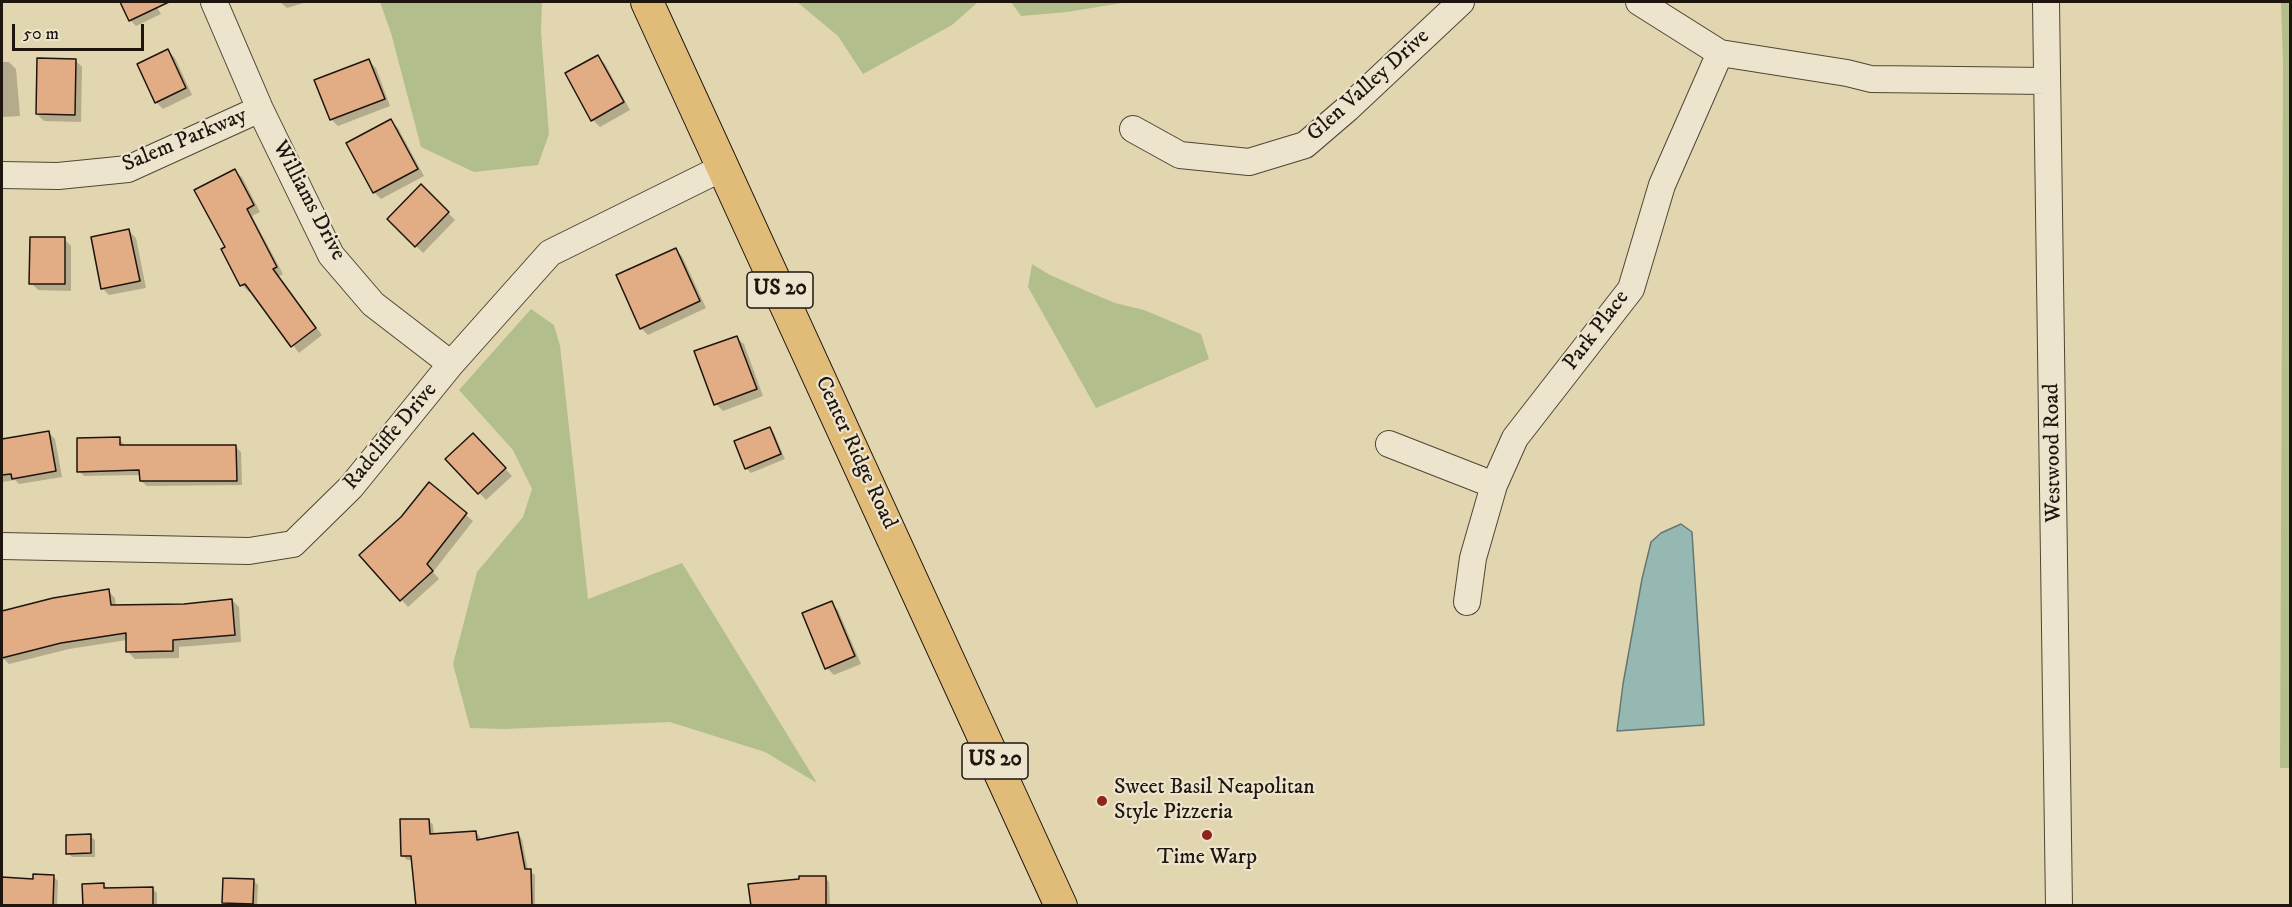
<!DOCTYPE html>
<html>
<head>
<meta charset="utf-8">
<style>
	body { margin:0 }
	#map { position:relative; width:2292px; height:907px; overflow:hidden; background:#e2d6b0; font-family:"IM FELL DW Pica",serif }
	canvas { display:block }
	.frame { position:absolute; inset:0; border:3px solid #1f150f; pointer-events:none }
	.scale { position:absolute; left:12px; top:24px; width:132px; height:27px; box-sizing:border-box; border:3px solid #1f150f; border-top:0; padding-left:8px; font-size:18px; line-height:21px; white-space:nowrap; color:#1f150f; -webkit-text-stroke:4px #ece4cc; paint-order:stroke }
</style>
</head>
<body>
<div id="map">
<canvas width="2292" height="907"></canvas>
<div class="frame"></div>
<div class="scale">50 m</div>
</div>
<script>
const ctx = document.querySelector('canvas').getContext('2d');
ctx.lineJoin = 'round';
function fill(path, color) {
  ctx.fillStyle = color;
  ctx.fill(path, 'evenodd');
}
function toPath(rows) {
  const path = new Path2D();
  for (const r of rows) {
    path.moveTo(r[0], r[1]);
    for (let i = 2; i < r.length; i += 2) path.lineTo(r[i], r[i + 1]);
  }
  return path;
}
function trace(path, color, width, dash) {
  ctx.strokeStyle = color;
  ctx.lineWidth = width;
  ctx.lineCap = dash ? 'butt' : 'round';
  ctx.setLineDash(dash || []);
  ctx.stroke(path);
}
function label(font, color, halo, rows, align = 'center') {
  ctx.font = font + ' "IM FELL DW Pica",serif';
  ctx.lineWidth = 4.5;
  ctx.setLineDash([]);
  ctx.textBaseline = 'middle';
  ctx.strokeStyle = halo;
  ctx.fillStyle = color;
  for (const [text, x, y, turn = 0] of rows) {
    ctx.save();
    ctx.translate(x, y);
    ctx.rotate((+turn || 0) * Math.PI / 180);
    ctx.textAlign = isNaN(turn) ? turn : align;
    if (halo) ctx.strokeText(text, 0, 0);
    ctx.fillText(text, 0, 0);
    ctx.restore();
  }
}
const green = toPath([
	[380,2,542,2,541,33,549,134,538,165,474,172,421,147,391,33],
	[797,2,978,2,952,25,863,74,838,36],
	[1011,2,1128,2,1067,12,1021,16],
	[2281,2,2290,2,2290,768,2280,768,2283,66],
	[1032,264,1050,275,1091,293,1115,303,1144,310,1201,334,1209,359,1096,408,1028,287],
	[531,309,554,325,560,346,588,599,682,563,817,783,765,752,670,722,504,729,470,728,453,664,477,572,523,517,532,489,513,450,459,390]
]);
const water = toPath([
	[1681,524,1692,532,1704,725,1617,731,1623,684,1642,579,1651,542,1661,533,1681,524]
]);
const shadow = toPath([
	[121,2,154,2,161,14,136,26,130,20],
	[280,2,307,2,287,8],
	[168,51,175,58,192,95,163,109,156,102],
	[598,57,605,64,630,110,600,127,593,120],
	[75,60,82,67,81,122,44,121,37,114],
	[369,61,376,68,390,106,338,126,331,119],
	[2,62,9,62,16,69,20,116,2,117],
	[391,121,398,128,424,176,381,199,374,192],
	[235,171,242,177,260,212,252,216,283,274,278,277,322,335,299,353,252,291,249,292,242,285,223,249,227,248],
	[421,186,455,220,423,253,389,219],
	[129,231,136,238,146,288,109,295,102,288],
	[64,239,71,246,71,291,38,290,31,283],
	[675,250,682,256,706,308,648,335,641,328],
	[737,338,744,344,763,396,723,411,716,404],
	[770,428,774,433,785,459,751,473,746,468],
	[48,432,55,439,62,477,19,484,15,480,2,482,2,438,4,440],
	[473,435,512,476,486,500,447,459],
	[119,438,125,446,236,447,241,452,242,485,147,486,141,481,141,475,84,476,79,471],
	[429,484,473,521,433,572,439,579,408,607,361,555,402,518],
	[108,591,115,598,116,607,184,606,232,600,239,607,241,642,179,647,179,658,135,659,128,652,127,640,69,649,9,664,2,657,2,612,54,599],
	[831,603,838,610,861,664,834,675,827,668],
	[429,820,433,825,434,835,476,832,480,837,481,841,518,834,522,839,528,870,535,875,535,906,417,906,413,860,407,860,402,855],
	[90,836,95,840,95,857,72,857,68,853],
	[53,876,58,881,57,906,2,906,2,879,34,880],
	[825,877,829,882,830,906,752,906],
	[253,880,258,885,257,906,227,906,224,902],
	[104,885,109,890,153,889,157,893,157,906,84,906]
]);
const building = toPath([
	[120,2,169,2,129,21,120,2],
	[168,49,186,88,155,103,137,64,168,49],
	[598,55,624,102,591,121,565,73,598,55],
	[37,58,76,59,75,115,36,114,37,58],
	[369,59,385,99,330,120,314,80,369,59],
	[391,119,418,169,373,193,346,143,391,119],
	[235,169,254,205,247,209,277,267,273,269,316,328,291,347,245,284,240,286,221,249,225,247,194,190,235,169],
	[421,184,449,212,415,247,387,219,421,184],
	[129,229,140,281,101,289,91,237,129,229],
	[30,237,65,237,65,284,29,284,30,237],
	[676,248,700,301,640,329,616,275,676,248],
	[737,336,757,389,714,405,694,351,737,336],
	[770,427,781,454,745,469,734,441,770,427],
	[49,431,56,471,12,479,11,474,2,475,2,439,49,431],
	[473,433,506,468,478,494,445,459,473,433],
	[120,437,120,445,236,445,237,481,140,481,139,470,77,472,77,438,120,437],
	[429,482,467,513,427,564,433,571,400,601,359,555,401,517,429,482],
	[109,589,111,605,184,604,232,599,235,635,173,640,173,651,126,652,126,633,61,643,2,658,2,611,53,598,109,589],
	[832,601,855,656,825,669,802,613,832,601],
	[400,819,429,819,430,834,476,831,477,840,518,832,525,869,531,869,532,906,416,906,411,856,401,856,400,819],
	[91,834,91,853,66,854,66,835,91,834],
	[33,874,54,875,53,906,2,906,2,877,33,879,33,874],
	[799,876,826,876,826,906,751,906,748,884,799,879,799,876],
	[223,878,254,879,253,904,222,903,223,878],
	[104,883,104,888,153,887,153,906,83,906,82,884,104,883]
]);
const minor = toPath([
	[214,2,260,109,331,255,373,304,451,364],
	[1639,2,1720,53,1847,73,1871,79,2047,81],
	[2046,2,2059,906],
	[1133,129,1180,155,1249,162,1305,145,1347,109,1461,2],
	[2,175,58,176,128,169,260,109],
	[1389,444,1494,485],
	[2,546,249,551,293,544,351,487,451,364,550,253,724,167],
	[1467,602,1473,558,1494,485,1515,438,1631,289,1662,185,1720,53]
]);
const major = toPath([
	[647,2,1061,906]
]);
const markers = [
	[1102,801,6,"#8f2418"],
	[1207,835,6,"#8f2418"]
];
const shields = [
	[780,290,66],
	[995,761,66]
];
const shieldNames = [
	["US 20",780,290],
	["US 20",995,761]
];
const streetNames = [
	["Glen Valley Drive",1369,86,-42],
	["Salem Parkway",185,141,-23],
	["Williams Drive",308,201,62],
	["Park Place",1597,331,-53],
	["Radcliffe Drive",391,437,-50],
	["Center Ridge Road",855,453,65],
	["Westwood Road",2054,453,-91]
];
const poiNames = [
	["Sweet Basil Neapolitan",1114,788],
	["Style Pizzeria",1114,813],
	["Time Warp",1207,858,"center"]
];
fill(green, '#b2be8c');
fill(water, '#96b8b2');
trace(water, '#667771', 1.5);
fill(shadow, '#0003');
fill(building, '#e2ac85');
trace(building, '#1f150f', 1.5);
trace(minor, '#504537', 28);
trace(major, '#1f150f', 34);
trace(minor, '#ece4cc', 26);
trace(major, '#e1bb78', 32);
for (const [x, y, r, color] of markers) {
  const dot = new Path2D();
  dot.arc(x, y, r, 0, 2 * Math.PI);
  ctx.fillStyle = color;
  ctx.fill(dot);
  trace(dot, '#ece4cc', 2);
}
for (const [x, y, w] of shields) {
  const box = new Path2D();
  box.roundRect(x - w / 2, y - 18, w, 36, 4.5);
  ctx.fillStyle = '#ece4cc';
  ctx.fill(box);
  trace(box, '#1f150f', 1.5);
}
label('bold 21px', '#1f150f', null, shieldNames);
label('22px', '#1f150f', '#ece4cc', streetNames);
label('22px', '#1f150f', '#ece4cc', poiNames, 'left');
</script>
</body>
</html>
